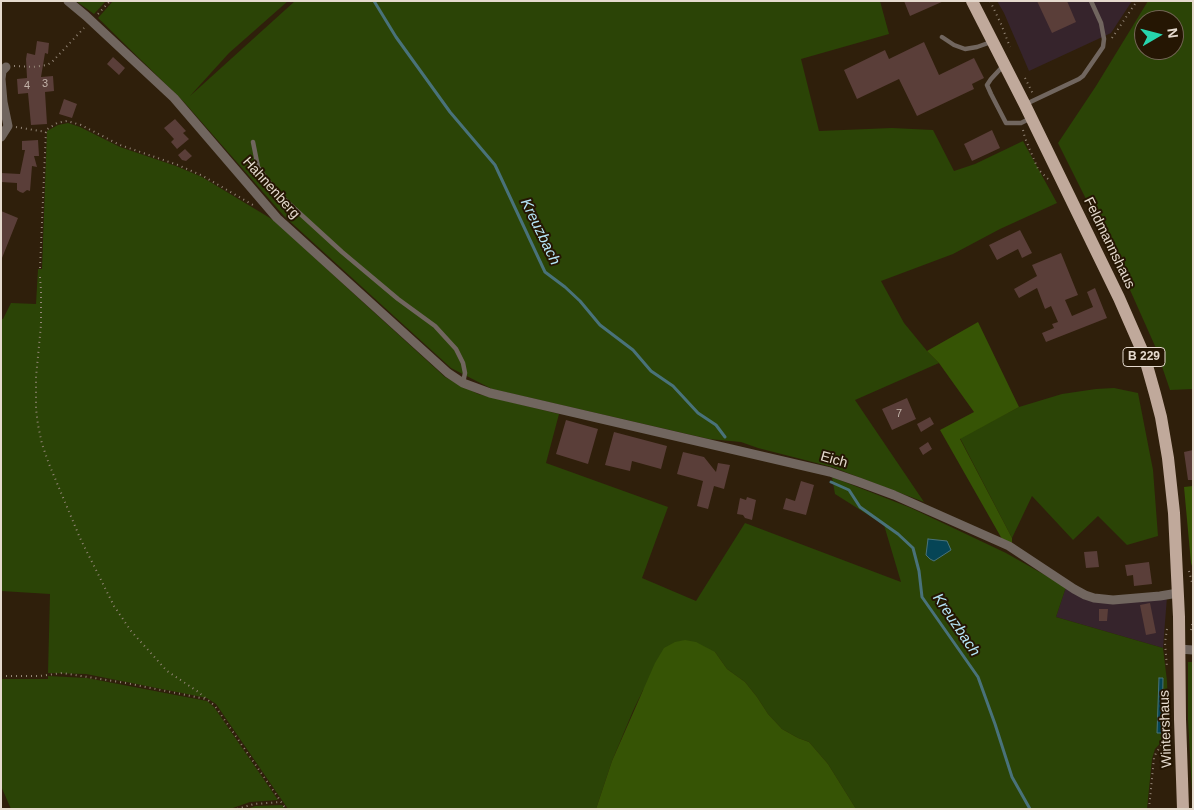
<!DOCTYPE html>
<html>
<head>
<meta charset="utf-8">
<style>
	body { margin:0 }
	#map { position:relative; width:1194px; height:810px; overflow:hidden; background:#2f1f0b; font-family:Arial,sans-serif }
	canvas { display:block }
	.frame { position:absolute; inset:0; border:2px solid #e5dace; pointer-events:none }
	.north { position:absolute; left:1134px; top:10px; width:50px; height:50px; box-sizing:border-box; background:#251603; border:1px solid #726454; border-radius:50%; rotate:82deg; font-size:14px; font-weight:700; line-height:20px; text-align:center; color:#e5dace }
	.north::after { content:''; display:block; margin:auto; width:18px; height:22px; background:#27d5ad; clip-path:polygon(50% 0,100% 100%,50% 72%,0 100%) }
</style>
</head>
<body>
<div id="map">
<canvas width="1194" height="810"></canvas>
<div class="frame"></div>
<div class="north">N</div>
</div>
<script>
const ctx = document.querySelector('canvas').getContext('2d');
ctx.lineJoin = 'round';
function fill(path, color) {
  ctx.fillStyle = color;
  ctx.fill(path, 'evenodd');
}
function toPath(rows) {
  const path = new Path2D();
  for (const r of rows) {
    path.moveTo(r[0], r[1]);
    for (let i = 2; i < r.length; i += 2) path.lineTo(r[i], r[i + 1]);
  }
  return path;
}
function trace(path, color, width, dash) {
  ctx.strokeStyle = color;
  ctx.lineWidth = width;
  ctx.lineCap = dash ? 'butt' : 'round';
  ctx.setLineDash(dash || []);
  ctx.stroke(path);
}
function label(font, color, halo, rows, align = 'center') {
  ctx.font = font + ' Arial,sans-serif';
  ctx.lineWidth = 4;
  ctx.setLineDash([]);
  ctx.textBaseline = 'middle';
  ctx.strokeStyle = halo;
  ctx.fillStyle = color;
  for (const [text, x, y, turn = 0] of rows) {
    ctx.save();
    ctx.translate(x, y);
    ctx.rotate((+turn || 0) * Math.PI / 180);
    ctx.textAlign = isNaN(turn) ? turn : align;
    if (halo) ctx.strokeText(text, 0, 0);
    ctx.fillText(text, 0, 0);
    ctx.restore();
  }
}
const commercial = toPath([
	[997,1,1132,1,1111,33,1029,71,1004,13],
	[1066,587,1084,597,1167,597,1163,648,1056,617]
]);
const green = toPath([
	[76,1,106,1,94,14],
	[113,1,288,1,229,53,190,96,295,1,880,1,889,34,801,59,819,131,892,128,933,130,954,171,975,164,1023,141,1057,203,1000,229,953,254,881,281,904,323,927,351,939,363,855,400,924,502,832,467,758,448,741,442,709,439,492,389,451,368,284,216,184,102,98,18],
	[1148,1,1193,1,1193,389,1170,390,1155,346,1118,263,1058,143,1096,86],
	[1144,20,1174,20,1174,50,1144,50],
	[68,123,80,127,120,147,176,166,202,177,270,218,276,222,354,294,445,377,478,394,559,414,546,463,668,507,642,578,696,601,745,523,901,582,884,525,835,494,832,477,911,508,1006,553,1066,587,1056,617,1163,648,1167,681,1169,729,1165,738,1155,749,1152,759,1147,809,856,809,828,764,809,742,798,738,782,729,768,714,757,697,745,682,727,669,715,652,643,690,633,711,612,761,596,809,288,809,216,704,207,698,86,674,48,673,50,594,1,591,1,319,3,319,11,303,36,304,38,269,42,269,47,131,58,125],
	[1114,388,1138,393,1153,470,1158,536,1127,545,1098,516,1073,540,1032,496,1012,538,960,438,1019,407,1062,394,1096,389],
	[1188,662,1193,662,1193,809,1188,720],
	[48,676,87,678,207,701,214,707,278,800,250,802,230,809,11,809,1,786,1,679,48,679],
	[282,805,285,809,247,809,255,806]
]);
const forest = toPath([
	[978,322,1019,407,960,439,1012,538,1012,543,1002,539,940,430,974,412,939,363,927,351],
	[1193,486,1193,569,1191,563,1184,487],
	[685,640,696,642,715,652,727,669,745,682,757,697,768,714,782,729,798,738,809,742,828,764,856,809,596,809,612,761,655,663,664,648,675,642]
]);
const water = toPath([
	[928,539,947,541,951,550,934,561,930,559,926,555,928,539],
	[1159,678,1163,678,1162,733,1157,733,1159,678]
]);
const stream = toPath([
	[374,1,396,37,450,112,495,165,545,272,565,287,580,301,600,325,633,350,651,371,673,386,698,413,716,425,725,437],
	[831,482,849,490,860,507,898,534,913,548,919,571,922,597,978,677,995,724,1012,777,1030,809]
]);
const building = toPath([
	[904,1,944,1,910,16],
	[1037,1,1067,1,1076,22,1052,33],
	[37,41,49,43,48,54,45,53,41,77,53,76,54,91,45,92,47,124,31,125,28,93,18,94,17,79,27,78,26,59,27,53,35,55],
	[924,42,939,75,974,58,984,78,972,84,974,89,917,116,899,79,857,99,844,70,885,50,889,59],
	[113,57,125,68,119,75,107,64],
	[64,99,77,104,72,118,59,114],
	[175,119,186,131,183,133,189,139,177,149,171,142,174,139,164,128],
	[992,130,1000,148,972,161,964,144],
	[38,140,39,156,34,156,37,167,32,166,30,191,27,190,23,193,20,192,17,190,17,183,1,182,1,173,20,174,25,150,22,150,22,141],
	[185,149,192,156,186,161,182,160,178,155],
	[1,211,18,218,2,258,1,258],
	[1020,230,1032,253,1022,258,1018,249,997,260,989,245],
	[1061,253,1078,295,1065,300,1072,316,1093,307,1087,292,1095,288,1107,318,1046,342,1042,333,1054,328,1052,324,1058,322,1051,306,1045,309,1037,288,1019,298,1014,289,1037,276,1032,265],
	[907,398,916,419,892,430,882,409],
	[930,417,934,424,921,432,917,424],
	[566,420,598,429,588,464,556,454],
	[614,432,667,446,661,469,632,461,630,471,605,465],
	[928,442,932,449,923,455,919,448],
	[1193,450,1193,480,1188,480,1184,452],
	[683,452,704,457,716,472,718,463,730,465,724,489,714,486,708,509,697,506,703,481,677,474],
	[801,481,814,485,806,515,783,509,786,498,795,501],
	[747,497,756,500,752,520,745,518,743,515,737,514,740,498,746,500],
	[1097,551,1099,567,1086,568,1084,552],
	[1149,562,1152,584,1134,586,1133,575,1127,576,1125,565],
	[1150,603,1156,633,1146,635,1140,605],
	[1099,609,1108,609,1107,621,1099,621]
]);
const path = toPath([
	[990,1,1001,24,1010,47],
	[98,14,110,1],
	[1112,38,1137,1],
	[14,66,33,67,47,65,52,62,84,28],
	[1025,78,1033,94],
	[16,127,46,132],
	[1023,130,1025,138,1038,169,1049,180],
	[40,268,46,130,57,123,67,121,81,125,120,145,178,165,203,176,253,205],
	[40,277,41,290,41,325,36,377,36,409,38,425,42,444,49,464,80,538,114,606,131,631,167,671,197,691,215,706,286,809],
	[1189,571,1193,586],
	[1167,629,1165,643,1167,667],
	[1191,630,1193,620],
	[1,676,40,676,62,673,126,683,206,699],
	[237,809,254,804,281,802],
	[1149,809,1154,758,1156,753,1168,736]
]);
const lane = toPath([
	[942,37,954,45,965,49,977,47,991,42],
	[1003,66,991,79,987,85,991,94,1006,123,1021,123,1029,119],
	[1026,104,1079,79,1083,76,1103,47,1104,39,1101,23,1091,1],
	[253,142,258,167,268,181,284,199,342,252,398,299,435,326,456,349,463,363,465,373,463,383]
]);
const street = toPath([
	[68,1,86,16,174,98,277,218,448,373,463,383,490,393,830,472,859,482,894,495,1009,546,1074,589,1085,595,1094,598,1113,600,1160,596,1178,593],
	[1,137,8,126,3,102,1,79,2,71,6,67],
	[1179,649,1193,650]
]);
const primary = toPath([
	[972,1,1025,105,1119,298,1144,355,1155,394,1161,417,1168,458,1174,513,1179,617,1180,719,1183,809]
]);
const numberNames = [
	["3",45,84],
	["4",27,86],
	["7",899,414]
];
const shields = [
	[1144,357,42]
];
const shieldNames = [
	["B 229",1144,357]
];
const streetNames = [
	["Hahnenberg",271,188,48],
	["Feldmannshaus",1109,243,64],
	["Eich",834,460,16],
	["Wintershaus",1166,729,-92]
];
const waterNames = [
	["Kreuzbach",540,232,64],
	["Kreuzbach",956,625,56]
];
fill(commercial, '#36242c');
fill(green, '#2b4406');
fill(forest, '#365405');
fill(water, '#064556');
trace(water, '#49727a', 1);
trace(stream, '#49727a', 3);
fill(building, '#5a3e39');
trace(path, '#938576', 2, [1, 4]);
trace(lane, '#71665f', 4.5);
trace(street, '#71665f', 9);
trace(primary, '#c0a99b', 12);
label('11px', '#c2b3a9', null, numberNames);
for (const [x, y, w] of shields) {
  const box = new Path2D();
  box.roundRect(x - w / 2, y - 9.5, w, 19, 4);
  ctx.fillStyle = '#251603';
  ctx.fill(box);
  trace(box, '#e5dace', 1);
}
label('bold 12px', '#e5dace', null, shieldNames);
label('14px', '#e5dace', '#251603', streetNames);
label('italic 15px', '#b7e7f9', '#251603', waterNames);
</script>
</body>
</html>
